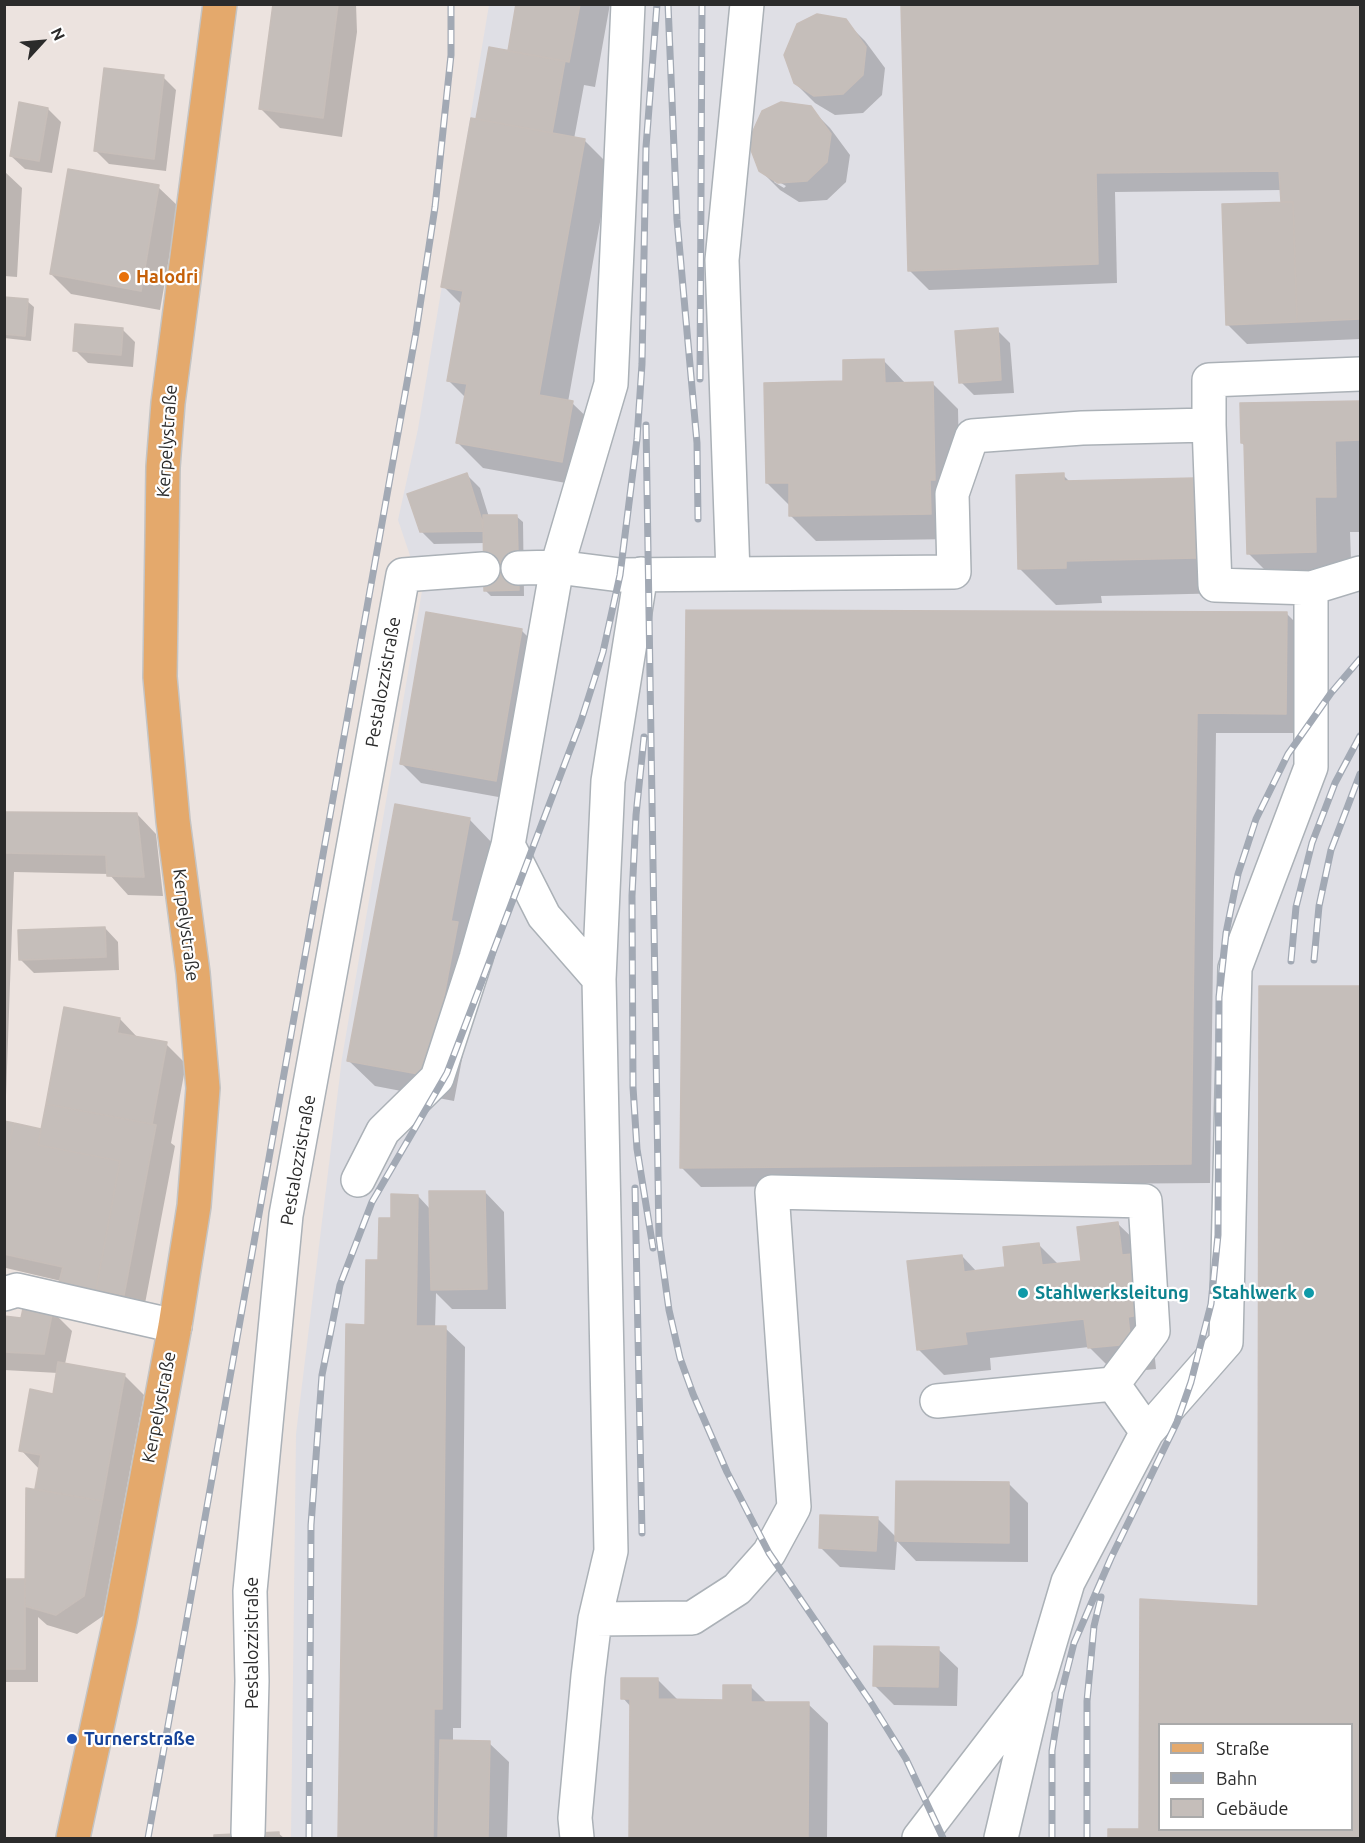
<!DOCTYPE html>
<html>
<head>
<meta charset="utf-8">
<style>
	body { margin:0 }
	#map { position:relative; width:1365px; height:1843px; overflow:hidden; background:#ece3df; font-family:Ubuntu,sans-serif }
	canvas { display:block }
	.frame { position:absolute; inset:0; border:6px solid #2b2b2b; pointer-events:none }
	.legend { position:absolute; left:1158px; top:1723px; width:195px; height:108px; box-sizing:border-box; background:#fff; border:2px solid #aaa; margin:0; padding:8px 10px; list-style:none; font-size:18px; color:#2b2b2b }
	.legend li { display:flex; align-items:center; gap:12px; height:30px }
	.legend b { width:30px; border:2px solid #aaa }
	.north { position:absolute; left:12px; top:12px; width:60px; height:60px; -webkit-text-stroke:4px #fff; paint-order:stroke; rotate:64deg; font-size:16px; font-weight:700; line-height:24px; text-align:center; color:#2b2b2b }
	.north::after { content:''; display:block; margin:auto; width:21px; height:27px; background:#2b2b2b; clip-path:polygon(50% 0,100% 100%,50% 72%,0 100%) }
</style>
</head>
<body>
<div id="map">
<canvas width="1365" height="1843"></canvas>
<div class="frame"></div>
<ul class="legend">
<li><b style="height:8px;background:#e4a96c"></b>Straße</li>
<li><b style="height:8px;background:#a2a9b4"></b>Bahn</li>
<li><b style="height:16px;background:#c5beba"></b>Gebäude</li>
</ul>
<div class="north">N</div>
</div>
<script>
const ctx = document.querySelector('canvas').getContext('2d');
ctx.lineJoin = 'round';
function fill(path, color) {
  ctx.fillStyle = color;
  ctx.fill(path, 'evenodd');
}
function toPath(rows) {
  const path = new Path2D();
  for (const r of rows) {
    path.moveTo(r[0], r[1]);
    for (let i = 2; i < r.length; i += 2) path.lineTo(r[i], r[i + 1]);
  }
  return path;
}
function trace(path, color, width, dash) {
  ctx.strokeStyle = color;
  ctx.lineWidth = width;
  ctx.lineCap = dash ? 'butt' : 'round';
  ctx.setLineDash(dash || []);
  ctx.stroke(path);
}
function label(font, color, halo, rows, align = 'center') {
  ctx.font = font + ' Ubuntu,sans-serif';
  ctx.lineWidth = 4.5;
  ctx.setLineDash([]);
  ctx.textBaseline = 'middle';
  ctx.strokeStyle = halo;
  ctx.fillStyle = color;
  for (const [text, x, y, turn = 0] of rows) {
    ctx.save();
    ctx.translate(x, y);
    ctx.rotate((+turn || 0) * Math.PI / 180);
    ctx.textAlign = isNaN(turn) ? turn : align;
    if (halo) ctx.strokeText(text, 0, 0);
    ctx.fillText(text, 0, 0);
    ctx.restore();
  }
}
const industrial = toPath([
	[489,5,1360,5,1360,1838,291,1838,296,1434,342,1058,422,591,398,520,418,429],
	[1160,1724,1352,1724,1352,1830,1160,1830]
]);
const shadow = toPath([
	[275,4,356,4,357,32,342,137,280,128,260,108],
	[518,4,610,4,595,87,584,85,574,139,584,140,610,166,568,402,572,403,598,428,588,487,483,468,458,443,466,398,448,380,462,305,443,286,477,121,512,53],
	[902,4,1360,4,1360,339,1247,344,1227,324,1283,204,1282,190,1115,192,1117,283,929,290,909,270],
	[845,21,865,41,885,68,882,95,863,113,835,115,815,103,795,83],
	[163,77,176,90,166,171,109,164,95,150],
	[810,108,830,128,850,155,846,182,827,200,799,202,780,190,760,170],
	[774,179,786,186,784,188,774,182],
	[48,109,61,122,52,173,25,169,11,156],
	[4,171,22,188,17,277,4,276],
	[158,187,178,206,160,310,71,294,51,274],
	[4,299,27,301,34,307,31,341,4,338],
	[122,329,135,342,133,367,88,363,75,350],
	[997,330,1010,343,1014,393,974,395,961,382],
	[884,361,906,384,932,383,958,409,960,505,956,539,816,541,791,516,790,506,767,483,845,383],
	[1360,402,1360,532,1350,532,1352,588,1284,589,1248,553,1245,446,1242,443,1241,405],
	[467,475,480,488,489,517,516,516,523,522,524,596,491,596,485,590,485,543,434,544,421,531],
	[1063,475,1071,483,1194,480,1230,516,1232,593,1101,596,1102,603,1056,605,1020,569],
	[1286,613,1306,633,1305,733,1216,733,1210,1183,701,1187,681,1167],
	[428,614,522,631,541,650,515,800,421,783,401,763],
	[396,806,470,820,495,846,483,949,454,1101,375,1086,349,1061],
	[4,814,137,814,156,834,163,896,128,895,109,874,14,872,5,1124,42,1131,65,1008,120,1019,139,1039,166,1044,186,1064,171,1143,175,1146,143,1314,81,1302,61,1281,6,1268,4,1278],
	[105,928,118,942,119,970,34,973,21,960],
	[1360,987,1360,1838,1109,1838,1109,1830,1141,1830,1141,1601,1259,1607,1260,988],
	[1160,1724,1352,1724,1352,1830,1160,1830],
	[485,1192,504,1212,506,1309,452,1309,436,1293,435,1328,445,1328,465,1347,461,1728,453,1728,453,1742,489,1743,509,1762,507,1838,339,1838,348,1326,367,1326,380,1261,392,1220,418,1196,431,1210],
	[1118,1224,1144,1249,1156,1369,1115,1373,1089,1347,990,1358,991,1370,944,1375,918,1349,962,1256,977,1272,1007,1268,1038,1244,1059,1265,1082,1262],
	[52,1311,72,1331,65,1364,124,1375,144,1395,103,1616,77,1634,47,1625,38,1617,38,1682,5,1682,4,1581,27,1583,40,1470,21,1450,54,1395,58,1373,4,1370,4,1318,22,1319],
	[1009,1484,1028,1503,1028,1562,916,1561,897,1541,895,1570,840,1567,820,1547,878,1519,897,1538],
	[938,1649,958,1668,957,1706,894,1705,875,1686],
	[658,1680,677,1699,725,1701,750,1686,767,1703,808,1704,828,1723,827,1838,630,1838,631,1707,623,1698],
	[278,1833,284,1838,216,1838,215,1836]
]);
const building = toPath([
	[273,4,338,4,323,118,259,109,273,4],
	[516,4,580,4,569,62,508,51,516,4],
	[901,4,1360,4,1360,319,1297,322,1293,202,1281,202,1279,171,1096,173,1098,264,908,271,901,4],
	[817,14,846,19,866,47,863,75,843,94,814,96,794,83,784,55,797,24,817,14],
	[489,47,565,61,552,133,476,119,489,47],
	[104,68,164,75,154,159,94,151,104,68],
	[19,102,48,108,39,161,10,156,19,102],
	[781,102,811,106,831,134,827,162,807,181,778,183,759,171,748,142,762,111,781,102],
	[471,118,585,139,539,395,573,401,562,462,456,443,467,384,447,381,463,291,441,287,471,118],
	[68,169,159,185,141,291,50,274,68,169],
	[1293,202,1297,322,1226,325,1222,204,1293,202],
	[4,297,28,299,25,336,4,334,4,297],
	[75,324,123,328,121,355,73,351,75,324],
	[998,328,1001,380,959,383,955,331,998,328],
	[884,359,885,383,933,382,935,480,930,480,931,514,789,516,789,483,766,483,764,383,843,381,843,360,884,359],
	[1360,401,1360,440,1335,441,1336,497,1315,497,1316,552,1247,554,1244,443,1241,443,1240,403,1360,401],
	[467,473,482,521,483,531,420,532,407,494,467,473],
	[1064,473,1064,481,1195,478,1197,558,1066,561,1066,568,1018,569,1016,475,1064,473],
	[483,515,517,515,519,590,484,591,483,515],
	[686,610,1287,612,1286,714,1197,713,1191,1164,680,1168,686,610],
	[426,612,522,629,496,781,400,764,426,612],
	[395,804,470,818,451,921,458,922,429,1076,347,1061,395,804],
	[4,812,137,813,144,877,107,876,106,855,4,853,4,812],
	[105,927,106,957,19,960,18,930,105,927],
	[1259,986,1360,986,1360,1838,1108,1838,1108,1829,1139,1829,1140,1599,1258,1606,1259,986],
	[1160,1724,1352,1724,1352,1830,1160,1830,1160,1724],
	[64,1007,120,1018,117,1033,167,1042,152,1124,46,1104,64,1007],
	[46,1104,156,1125,124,1295,96,1290,120,1161,38,1145,46,1104],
	[4,1121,14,1123,4,1167,4,1121],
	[14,1123,41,1129,38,1145,120,1161,96,1290,59,1283,63,1267,4,1254,4,1167,14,1123],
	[429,1191,485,1191,487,1289,431,1290,429,1191],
	[391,1194,418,1195,416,1326,446,1326,442,1709,434,1709,433,1838,338,1838,346,1324,365,1325,366,1260,378,1260,379,1218,391,1218,391,1194],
	[1118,1222,1122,1255,1132,1254,1139,1315,1128,1317,1131,1344,1088,1348,1084,1319,965,1332,967,1344,917,1350,907,1261,962,1255,964,1272,1005,1267,1003,1247,1039,1243,1042,1265,1081,1261,1077,1227,1118,1222],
	[24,1304,53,1309,44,1354,4,1352,4,1316,21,1318,24,1304],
	[58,1362,125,1374,102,1501,35,1489,41,1455,19,1451,30,1389,53,1394,58,1362],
	[896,1481,1009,1482,1009,1543,895,1541,896,1481],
	[26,1488,102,1501,84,1596,56,1615,25,1606,26,1488],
	[820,1515,878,1517,876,1551,819,1548,820,1515],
	[4,1579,25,1579,25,1669,4,1669,4,1579],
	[874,1646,939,1647,938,1687,873,1686,874,1646],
	[621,1678,658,1678,658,1699,723,1700,723,1685,751,1685,751,1702,809,1702,808,1838,629,1838,630,1699,621,1699,621,1678],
	[440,1740,490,1741,488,1838,438,1838,440,1740],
	[279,1832,279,1838,214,1838,214,1835,279,1832]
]);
const minor = toPath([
	[1209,425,1209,380,1360,374],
	[518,568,557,567,620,575,954,572,952,494,972,436,1082,428,1209,425,1215,585,1311,588,1360,573],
	[733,574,722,260,747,4],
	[599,979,544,916,508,845,557,567,611,384,628,4],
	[358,1180,383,1131,437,1078,476,958,508,845],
	[4,1294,17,1290,175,1326],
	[1113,1384,1147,1432],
	[595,1619,692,1618,737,1589,769,1553,794,1507,772,1192,1145,1201,1153,1331,1113,1384,937,1401],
	[248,1833,252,1681,250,1591,286,1215,403,575,483,569],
	[577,1838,575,1818,588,1676,595,1619,611,1551,599,979,608,781,641,574],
	[919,1838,1038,1683,1068,1582,1147,1432,1226,1342,1235,968,1311,767,1311,588],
	[1001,1838,1035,1694]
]);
const major = toPath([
	[73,1838,120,1621,175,1326,194,1206,203,1088,193,973,173,821,160,677,163,467,168,403,220,4]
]);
const rail = toPath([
	[668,4,677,220,697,443,698,519],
	[700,379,702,4],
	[646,425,659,1238,669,1310,680,1358,693,1394,727,1472,769,1553,870,1701,906,1759,943,1838],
	[644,737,636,815,632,896,633,1087,637,1149,653,1248],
	[1314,960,1319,906,1331,850,1360,774],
	[1291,961,1296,907,1312,843,1335,783,1360,736],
	[635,1188,642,1533],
	[148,1838,416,332,435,207,451,55,451,4],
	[309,1838,311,1525,322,1375,340,1285,372,1202,447,1073,581,721,603,652,620,575,637,439,642,364,646,147,657,4],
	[1052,1838,1052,1751,1061,1694,1074,1643,1111,1558,1177,1422,1191,1382,1211,1304,1218,1235,1219,997,1226,933,1238,874,1256,819,1288,754,1331,693,1360,659],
	[1087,1838,1087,1701,1094,1626,1101,1597]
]);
const markers = [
	[124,277,6,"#e8710a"],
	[1023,1293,6,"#0f9aa8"],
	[1309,1293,6,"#0f9aa8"],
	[72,1739,6,"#1a4fb4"]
];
const foodNames = [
	["Halodri",136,277]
];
const streetNames = [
	["Kerpelystraße",167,441,-86],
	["Pestalozzistraße",383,682,-80],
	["Kerpelystraße",186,925,83],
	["Pestalozzistraße",298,1160,-80],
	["Kerpelystraße",159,1407,-79],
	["Pestalozzistraße",252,1643,-90]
];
const cultureNames = [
	["Stahlwerksleitung",1035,1293],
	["Stahlwerk",1297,1293,"right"]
];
const transitNames = [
	["Turnerstraße",84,1739]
];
fill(industrial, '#dfdfe5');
fill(shadow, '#0003');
fill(building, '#c5beba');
trace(building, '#c7beb9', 1.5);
trace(minor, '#abb1b7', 36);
trace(major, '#c4c4c4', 36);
trace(minor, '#fff', 33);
trace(major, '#e4a96c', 33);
trace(rail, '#a2a9b4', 7);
trace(rail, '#fff', 4.5, [14]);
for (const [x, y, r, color] of markers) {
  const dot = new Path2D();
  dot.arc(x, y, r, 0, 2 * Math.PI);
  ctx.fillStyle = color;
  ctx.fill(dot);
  trace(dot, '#fff', 2);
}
label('bold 18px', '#c56008', '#fff', foodNames, 'left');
label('18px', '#2b2b2b', '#fff', streetNames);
label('bold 18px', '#0d838f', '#fff', cultureNames, 'left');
label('bold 18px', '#164399', '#fff', transitNames, 'left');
</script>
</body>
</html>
